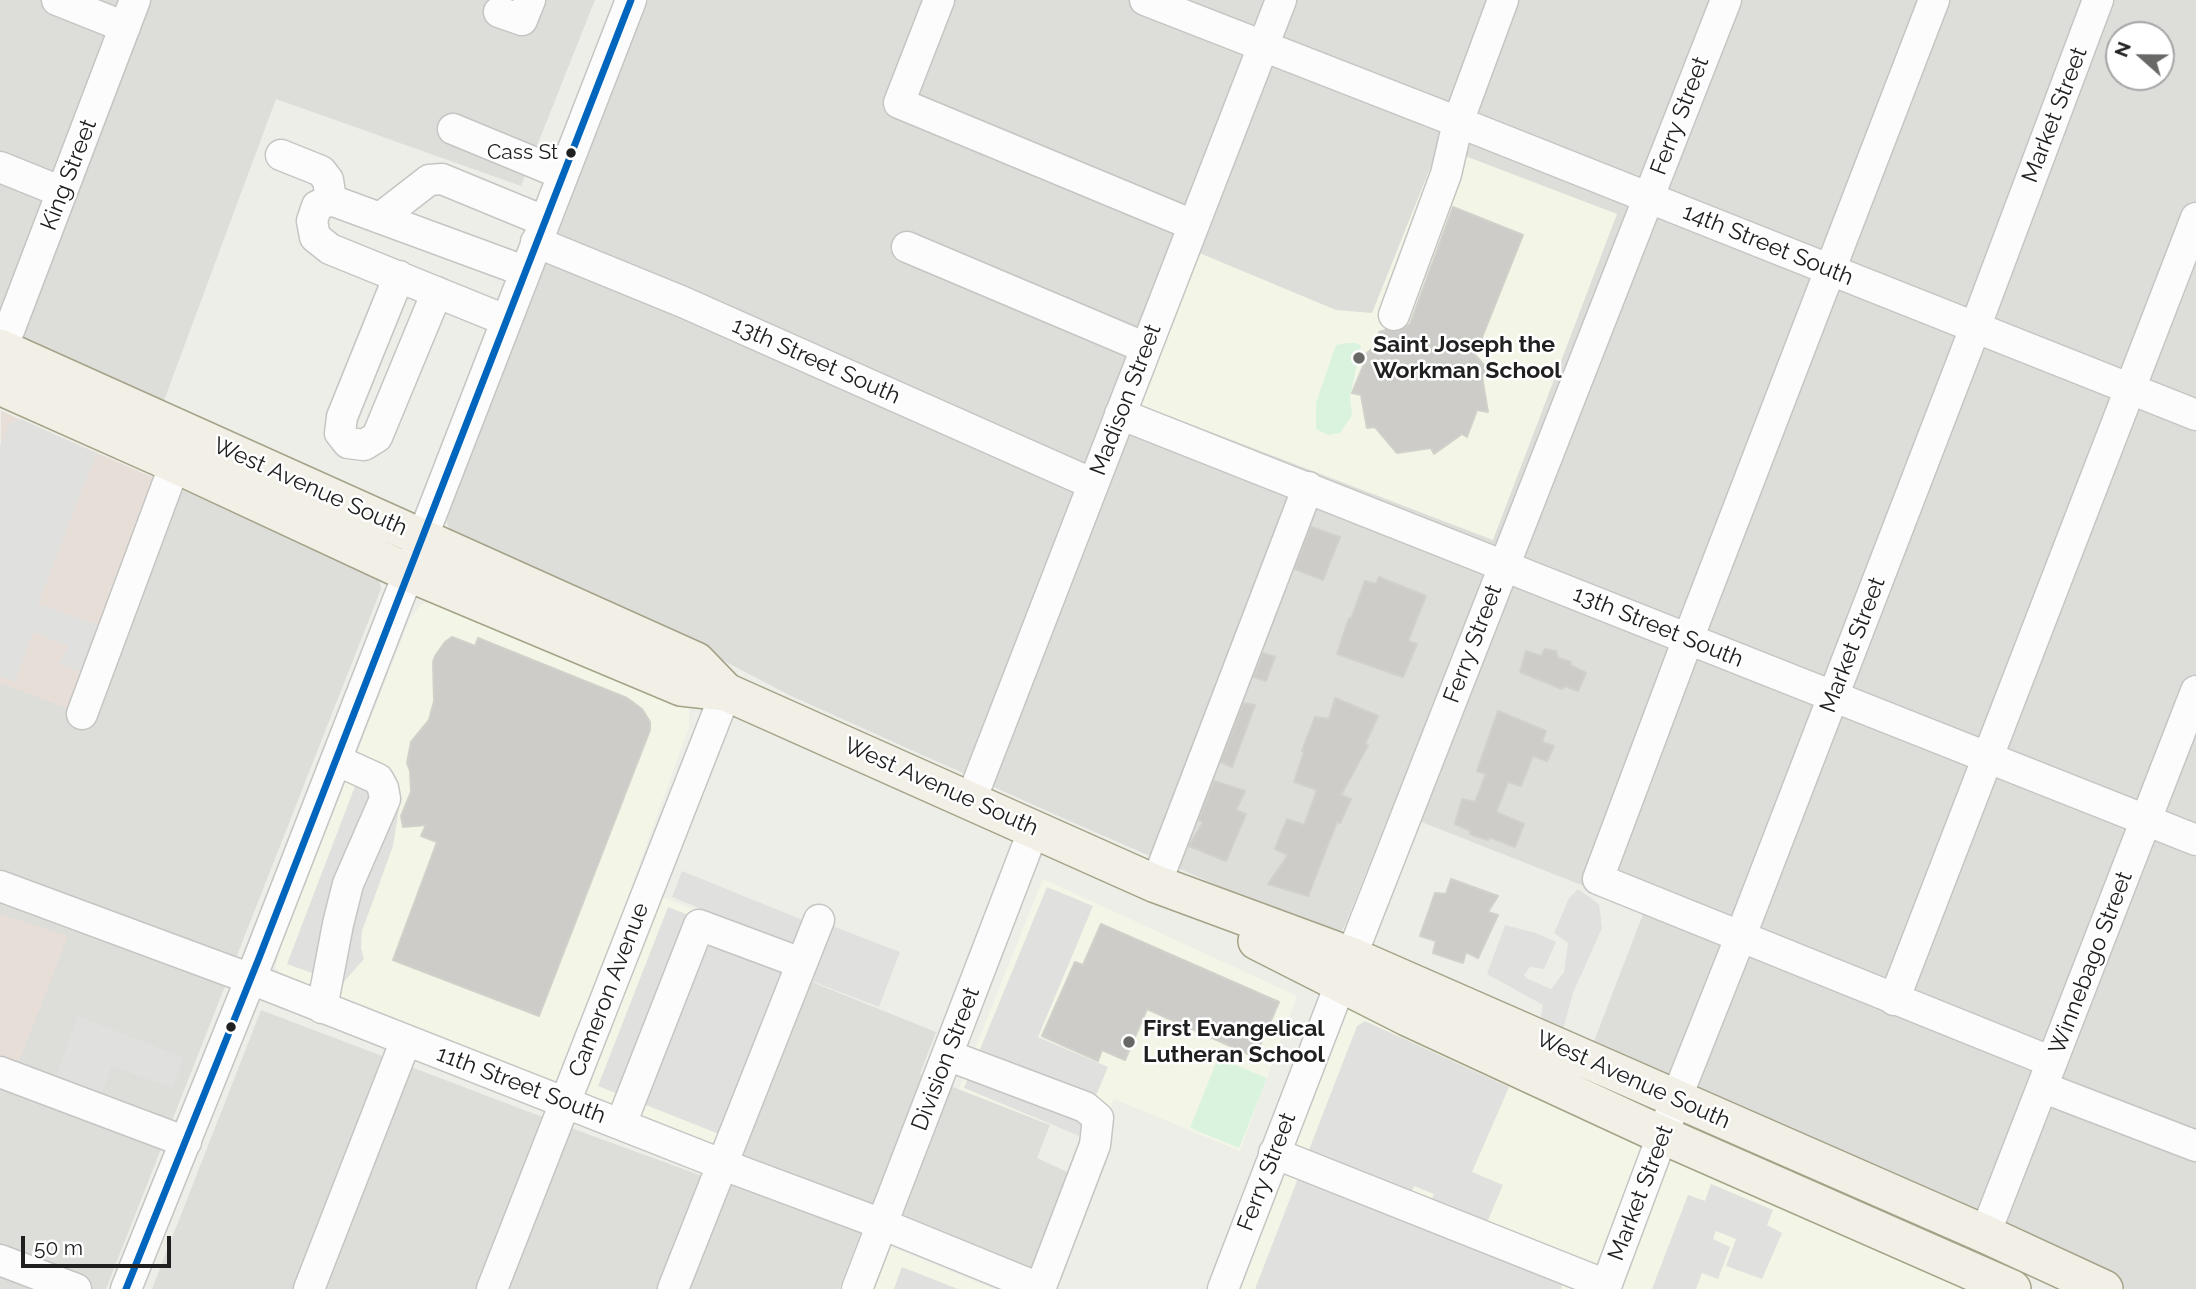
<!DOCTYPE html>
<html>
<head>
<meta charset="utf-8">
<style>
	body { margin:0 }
	#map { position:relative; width:2196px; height:1289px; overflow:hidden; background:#eeeee9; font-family:Raleway,sans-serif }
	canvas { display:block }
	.north { position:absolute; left:2105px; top:21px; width:70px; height:70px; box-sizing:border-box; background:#fff; border:2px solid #a6a6a6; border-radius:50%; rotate:291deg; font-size:19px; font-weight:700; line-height:28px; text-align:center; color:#202020 }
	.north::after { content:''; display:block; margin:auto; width:24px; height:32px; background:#686866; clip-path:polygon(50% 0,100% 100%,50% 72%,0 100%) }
	.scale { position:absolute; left:21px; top:1236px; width:150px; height:32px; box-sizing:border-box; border:4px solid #202020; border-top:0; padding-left:9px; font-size:21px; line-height:24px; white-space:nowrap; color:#202020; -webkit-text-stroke:5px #fff; paint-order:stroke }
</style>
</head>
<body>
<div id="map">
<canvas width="2196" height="1289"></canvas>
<div class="north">N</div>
<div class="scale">50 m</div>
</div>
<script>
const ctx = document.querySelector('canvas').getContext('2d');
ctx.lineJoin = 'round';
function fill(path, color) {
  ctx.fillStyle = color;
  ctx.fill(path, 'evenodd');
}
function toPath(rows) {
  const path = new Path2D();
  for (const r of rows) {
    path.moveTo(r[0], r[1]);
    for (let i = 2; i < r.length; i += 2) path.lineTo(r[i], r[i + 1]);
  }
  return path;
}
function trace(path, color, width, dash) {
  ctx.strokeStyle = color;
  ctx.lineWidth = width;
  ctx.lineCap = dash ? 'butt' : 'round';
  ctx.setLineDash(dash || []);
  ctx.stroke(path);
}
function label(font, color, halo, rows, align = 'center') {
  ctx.font = font + ' Raleway,sans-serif';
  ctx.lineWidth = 5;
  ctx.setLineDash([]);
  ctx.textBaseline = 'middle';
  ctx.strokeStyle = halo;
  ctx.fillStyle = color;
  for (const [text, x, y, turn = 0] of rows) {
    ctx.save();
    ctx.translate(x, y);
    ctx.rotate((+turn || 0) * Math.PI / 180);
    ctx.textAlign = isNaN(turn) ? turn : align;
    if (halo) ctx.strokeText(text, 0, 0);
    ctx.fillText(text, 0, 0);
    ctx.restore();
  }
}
const residential = toPath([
	[0,0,595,0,521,186,276,99,162,406,0,335],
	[648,0,2196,0,2196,1289,2126,1289,1591,1049,1650,896,1590,870,1584,886,1391,810,1346,923,1342,930,1334,933,1322,931,1065,819,789,695,707,652,450,534,446,518,451,505],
	[2119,35,2161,35,2161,77,2119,77],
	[175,487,340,554,379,577,381,589,106,1289,0,1289,0,682],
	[802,978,936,1032,920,1074,1050,1125,1037,1158,1076,1176,1040,1272,871,1206,839,1289,152,1289,261,1010,590,1135,722,1183]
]);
const commercial = toPath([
	[1,411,175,487,82,714,0,683],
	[0,914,68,936,15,1072,0,1066]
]);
const education = toPath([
	[1439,146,1617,214,1493,540,1138,404,1197,252,1336,310,1372,313],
	[432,601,683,702,689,707,689,727,632,885,798,951,720,1146,289,977,279,972,276,966,281,946,410,619,422,604],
	[1043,879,1297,996,1240,1151,1114,1099,1095,1142,959,1089],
	[1349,1008,1977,1289,1239,1289],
	[891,1247,994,1289,875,1289]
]);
const park = toPath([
	[1348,343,1356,343,1361,346,1350,397,1352,415,1340,433,1328,435,1316,429,1316,403,1336,345],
	[1218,1058,1267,1078,1239,1148,1190,1128]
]);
const parking = toPath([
	[21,419,96,454,38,604,102,626,86,674,59,664,68,646,33,632,15,682,0,676,0,447,9,424],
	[365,760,384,765,396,780,401,796,393,846,362,931,361,948,364,959,342,984,287,964],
	[682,871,803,920,792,946,672,897],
	[1047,887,1093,906,1038,1037,1108,1067,1079,1136,964,1088],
	[1578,889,1599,904,1602,928,1573,993,1562,1033,1540,1023,1543,1005,1487,974,1505,925,1536,933,1556,942,1544,969,1530,967,1524,975,1528,979,1551,989,1564,972,1568,943,1554,933,1569,898],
	[668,907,789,954,719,1134,598,1086],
	[822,922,900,952,879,1007,801,977],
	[78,1016,184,1058,172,1088,112,1066,99,1101,53,1084],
	[1365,1021,1509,1087,1472,1172,1503,1185,1483,1232,1426,1212,1434,1194,1414,1186,1404,1213,1565,1276,1561,1289,1255,1289,1357,1026],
	[1711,1184,1773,1210,1767,1225,1782,1233,1762,1279,1726,1266,1736,1239,1716,1231,1713,1239,1730,1247,1718,1279,1702,1273,1696,1289,1652,1289,1688,1195,1705,1201],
	[902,1267,958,1289,894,1289]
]);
const building = toPath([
	[1453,207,1523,235,1475,355,1493,375,1482,377,1488,412,1477,410,1467,437,1462,434,1434,454,1431,448,1397,453,1375,427,1367,428,1361,395,1352,393,1364,364,1358,361,1383,339,1379,332,1386,330,1398,332,1410,324,1453,207],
	[1311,527,1340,537,1323,580,1295,569,1311,527],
	[1379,577,1426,596,1408,641,1417,644,1403,677,1337,654,1349,618,1351,619,1365,581,1376,584,1379,577],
	[452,637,475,646,478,638,627,698,642,709,650,722,650,730,539,1016,393,960,437,842,421,836,426,825,403,827,401,816,411,792,410,771,407,763,411,742,429,720,434,701,433,662,435,656,445,642,452,637],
	[1545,649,1556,651,1558,658,1571,662,1570,665,1586,673,1578,691,1565,686,1562,689,1520,672,1526,651,1541,656,1545,649],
	[1263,653,1275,657,1266,681,1254,677,1263,653],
	[1335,698,1378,716,1365,744,1368,745,1341,795,1351,799,1340,823,1337,822,1308,896,1268,884,1288,855,1275,849,1287,819,1304,825,1317,790,1294,782,1304,752,1302,751,1315,717,1329,719,1335,698],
	[1244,703,1255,705,1232,767,1221,762,1244,703],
	[1498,711,1546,731,1542,742,1554,746,1547,761,1533,756,1521,786,1508,782,1496,812,1524,824,1515,847,1489,837,1488,840,1470,834,1471,831,1455,824,1462,799,1475,802,1486,774,1477,771,1498,711],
	[1214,781,1245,791,1236,810,1246,814,1226,861,1189,846,1203,822,1199,820,1214,781],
	[1451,879,1498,896,1488,912,1498,915,1478,958,1466,952,1463,963,1433,953,1436,941,1420,936,1435,893,1446,894,1451,879],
	[1101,924,1279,1002,1255,1057,1147,1009,1125,1060,1102,1050,1098,1061,1042,1036,1075,962,1083,965,1101,924]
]);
const minor = toPath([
	[57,0,125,27],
	[939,0,899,103,1193,225],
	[1145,0,1458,122,2196,415],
	[1934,0,1688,639,1598,879,2052,1062],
	[499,12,522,20,530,0],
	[453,129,562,174],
	[281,155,321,171,328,180,331,200],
	[0,167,62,192],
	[380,218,429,180,442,179,544,221],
	[536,242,683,302,1093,484],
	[907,247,1146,348],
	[399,276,342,417,340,433,348,443,364,445,377,437,437,292],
	[1394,315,1446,174,1458,122,1503,0],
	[505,320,330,249,315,237,312,221,317,206,331,200,524,271],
	[2,349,135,0],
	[1120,414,2196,840],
	[82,714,175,464],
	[971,800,1281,0],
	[1156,884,1308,487],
	[0,886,251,979,721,1164,882,1224,1041,1289],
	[1894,1000,2196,218],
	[322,1008,338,924,348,884,385,799,383,788,378,779,336,760],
	[947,1055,1085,1107,1098,1118,1095,1145,1040,1289],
	[0,1072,186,1142],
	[2042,1087,2196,1146],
	[621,1124,699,925,801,963],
	[1274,1153,1606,1285],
	[1985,1234,2196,691],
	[0,1260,76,1289],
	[126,1289,259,958,631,0],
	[309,1289,406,1040],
	[492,1289,726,692],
	[673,1289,819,920],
	[857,1289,1034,829],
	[1223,1289,1340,985,1726,0],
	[1605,1289,1676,1099,1740,938,1975,328,2098,0]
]);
const major = toPath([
	[0,348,696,661,726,692],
	[0,386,175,464,407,572,681,687,726,692,1156,884,1351,956,1985,1234,2104,1289],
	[1257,941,1407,1017,1662,1135,2012,1289]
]);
const bus1 = toPath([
	[126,1289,259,958,631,0]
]);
const markers = [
	[571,153,6,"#202020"],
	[1359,358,7,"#686866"],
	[231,1027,6,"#202020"],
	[1129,1042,7,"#686866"]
];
const busNames = [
	["Cass St",558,153]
];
const streetNames = [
	["Market Street",2055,115,-69],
	["Ferry Street",1680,116,-69],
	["King Street",69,175,-69],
	["14th Street South",1768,245,22],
	["13th Street South",816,361,24],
	["Madison Street",1126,400,-69],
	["West Avenue South",310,487,24],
	["13th Street South",1658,627,22],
	["Ferry Street",1473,644,-69],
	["Market Street",1853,645,-69],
	["West Avenue South",941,787,24],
	["Winnebago Street",2091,963,-69],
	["Cameron Avenue",609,990,-69],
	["Division Street",946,1059,-69],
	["West Avenue South",1633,1080,24],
	["11th Street South",521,1085,21],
	["Ferry Street",1267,1172,-69],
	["Market Street",1641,1193,-69]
];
const poiNames = [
	["Saint Joseph the",1373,345],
	["Workman School",1373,371],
	["First Evangelical",1143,1029],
	["Lutheran School",1143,1055]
];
fill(residential, '#ddddda');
fill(commercial, '#e7ded8');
fill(education, '#f3f6e6');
fill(park, '#d9f3df');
fill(parking, '#e0e0de');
fill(building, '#cdccc9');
trace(building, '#d1d0ca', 2);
trace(minor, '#c5c5c3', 33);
trace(major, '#a4a287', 40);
trace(minor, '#fcfcfc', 30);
trace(major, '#f1efe6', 37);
trace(bus1, '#0065bd', 7);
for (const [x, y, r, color] of markers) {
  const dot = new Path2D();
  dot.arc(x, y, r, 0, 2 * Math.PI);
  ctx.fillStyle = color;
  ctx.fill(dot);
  trace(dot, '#fff', 2.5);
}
label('21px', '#202020', '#fff', busNames, 'right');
label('23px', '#202020', '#fff', streetNames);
label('bold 23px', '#202020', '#fff', poiNames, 'left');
</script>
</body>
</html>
